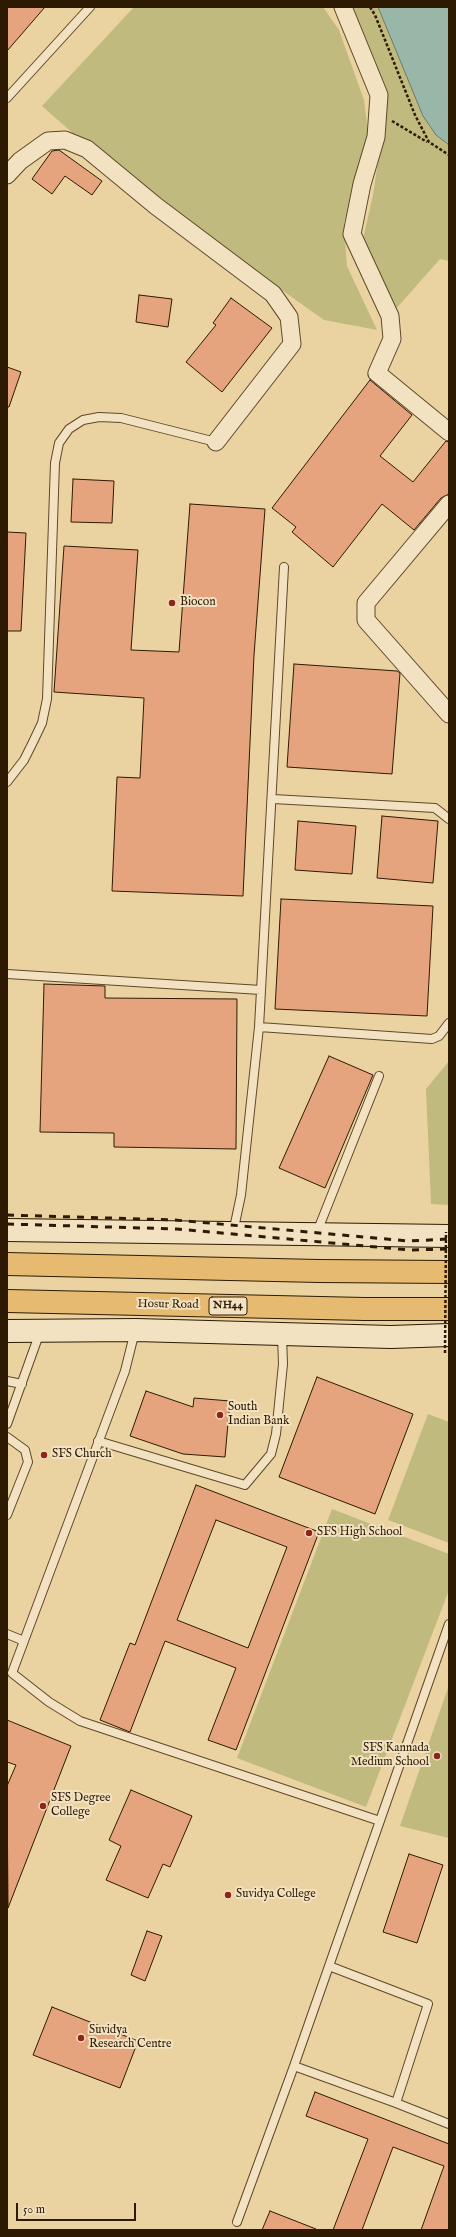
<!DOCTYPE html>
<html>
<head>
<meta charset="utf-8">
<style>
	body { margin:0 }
	#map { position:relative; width:456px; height:2237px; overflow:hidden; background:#ebd3a1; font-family:"IM FELL English",serif }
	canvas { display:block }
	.frame { position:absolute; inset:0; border:8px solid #2e1a03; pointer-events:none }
	.scale { position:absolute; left:16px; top:2203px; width:120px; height:18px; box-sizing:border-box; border:2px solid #2e1a03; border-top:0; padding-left:5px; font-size:12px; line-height:14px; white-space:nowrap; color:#2e1a03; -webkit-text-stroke:3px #f2e2c2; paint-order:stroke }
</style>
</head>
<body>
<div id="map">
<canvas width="456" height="2237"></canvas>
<div class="frame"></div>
<div class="scale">50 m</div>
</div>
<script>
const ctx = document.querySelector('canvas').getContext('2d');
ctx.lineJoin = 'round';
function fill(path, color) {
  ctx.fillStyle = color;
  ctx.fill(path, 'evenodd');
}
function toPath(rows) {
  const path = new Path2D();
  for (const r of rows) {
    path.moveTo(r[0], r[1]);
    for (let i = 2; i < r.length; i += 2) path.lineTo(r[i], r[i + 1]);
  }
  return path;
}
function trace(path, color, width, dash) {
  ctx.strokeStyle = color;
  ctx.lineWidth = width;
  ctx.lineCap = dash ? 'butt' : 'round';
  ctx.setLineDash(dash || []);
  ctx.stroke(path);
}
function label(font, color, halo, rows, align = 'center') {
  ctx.font = font + ' "IM FELL English",serif';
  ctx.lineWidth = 4;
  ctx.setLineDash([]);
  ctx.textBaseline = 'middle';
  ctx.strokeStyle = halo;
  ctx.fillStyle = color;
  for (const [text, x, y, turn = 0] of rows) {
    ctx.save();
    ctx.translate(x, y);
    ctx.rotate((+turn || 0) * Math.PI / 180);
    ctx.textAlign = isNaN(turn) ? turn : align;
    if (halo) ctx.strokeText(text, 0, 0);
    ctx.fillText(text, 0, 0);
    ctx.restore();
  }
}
const green = toPath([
	[134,7,323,7,339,30,364,100,369,140,344,223,347,266,377,330,324,320,120,175,42,106],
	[349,7,378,7,429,126,449,145,449,261,440,259,394,311,362,243,373,195,386,108],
	[449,1061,449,1205,431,1204,426,1089],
	[428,1414,449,1422,449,1543,388,1520],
	[332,1509,449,1554,449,1590,366,1807,237,1758],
	[449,1685,449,1838,400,1826]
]);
const water = toPath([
	[378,7,449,7,449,145,436,135,423,116,378,7]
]);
const building = toPath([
	[7,7,45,7,7,51,7,7],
	[59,150,102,181,92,195,65,176,52,194,32,179,52,151,59,150],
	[139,295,172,299,168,327,136,322,139,295],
	[231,298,272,328,222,392,186,362,216,325,213,323,231,298],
	[7,367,21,372,9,407,7,407,7,367],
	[370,380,412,415,380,456,413,482,446,441,449,442,449,494,441,498,414,530,382,504,333,567,292,532,296,527,272,508,370,380],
	[73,479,114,481,112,523,71,522,73,479],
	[190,504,265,509,254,655,243,896,112,891,117,777,140,778,144,698,54,692,64,546,138,550,131,650,179,652,190,504],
	[7,532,26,533,21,631,7,631,7,532],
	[294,664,397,671,400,673,392,774,287,767,294,664],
	[382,816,438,821,433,883,377,878,382,816],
	[298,821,356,826,352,874,295,870,298,821],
	[281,899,433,906,427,1016,275,1009,281,899],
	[44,984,105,986,105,998,237,999,236,1149,114,1147,114,1133,40,1132,44,984],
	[329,1056,373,1075,325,1188,279,1168,329,1056],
	[317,1377,413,1414,375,1514,279,1477,317,1377],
	[146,1391,193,1407,194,1398,230,1401,225,1457,183,1454,130,1436,146,1391],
	[196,1485,319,1532,236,1750,208,1740,236,1668,165,1641,130,1732,100,1720,130,1643,135,1645,196,1485],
	[216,1520,287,1547,248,1648,177,1620,216,1520],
	[7,1720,71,1746,8,1908,7,1786,16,1765,7,1762,7,1720],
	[131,1790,192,1816,170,1867,163,1864,148,1898,106,1880,121,1846,109,1840,131,1790],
	[409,1854,443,1865,417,1943,383,1932,409,1854],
	[147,1931,162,1936,145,1981,131,1975,147,1931],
	[52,2007,138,2041,120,2088,33,2055,52,2007],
	[315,2092,449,2144,449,2230,421,2230,444,2166,393,2147,362,2230,333,2230,368,2139,306,2116,315,2092],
	[270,2211,316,2229,316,2230,262,2230,270,2211]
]);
const path = toPath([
	[370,7,375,15,415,115,429,142,449,155],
	[392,121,427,142]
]);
const lane = toPath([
	[7,98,90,7],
	[7,782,24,760,33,742,42,723,47,699,55,463,59,443,69,429,83,420,99,417,121,418,216,442],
	[273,799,435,808,449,819],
	[7,974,261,990],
	[259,1027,432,1039,439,1036,449,1023],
	[317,1232,379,1076],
	[233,1233,241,1195,259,1027,284,567],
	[135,1331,125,1371,12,1673,49,1702,80,1721,380,1821],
	[7,1381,22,1384],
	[7,1424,40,1332],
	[7,1437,25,1450,28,1462,7,1515],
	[98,1441,245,1485,271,1454,276,1434,283,1364,282,1336],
	[449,1624,329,1966,428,2004,396,2103,449,2124],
	[7,1634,24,1641],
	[329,1966,294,2066,396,2103],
	[237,2222,294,2066]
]);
const street = toPath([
	[343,7,379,95,376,137,362,184,352,234,390,316,392,339,377,373,449,432],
	[7,175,20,161,48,141,65,140,87,149,156,206,273,294,289,317,292,344,216,442],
	[449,504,366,603,366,620,449,714]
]);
const secondary = toPath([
	[7,1230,449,1236],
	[7,1331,136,1330,391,1337,449,1335]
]);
const highway = toPath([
	[7,1264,319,1271,449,1272],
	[7,1301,365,1309,449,1309]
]);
const rail = toPath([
	[7,1215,175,1220,409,1241,449,1239],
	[7,1224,177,1229,410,1250,449,1249]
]);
const pathBridge = toPath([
	[445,1353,446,1232]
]);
const markers = [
	[172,603,4,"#8f2418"],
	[220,1415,4,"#8f2418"],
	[44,1455,4,"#8f2418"],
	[309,1533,4,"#8f2418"],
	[437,1756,4,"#8f2418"],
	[43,1806,4,"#8f2418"],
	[228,1895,4,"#8f2418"],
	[81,2038,4,"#8f2418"]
];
const shields = [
	[228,1306,38]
];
const shieldNames = [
	["NH44",228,1306]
];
const poiNames = [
	["Biocon",180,603],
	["South",228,1408],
	["Indian Bank",228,1422],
	["SFS Church",52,1455],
	["SFS High School",317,1533],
	["SFS Kannada",429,1749,"right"],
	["Medium School",429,1763,"right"],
	["SFS Degree",51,1799],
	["College",51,1813],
	["Suvidya College",236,1895],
	["Suvidya",89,2031],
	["Research Centre",89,2045]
];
const streetNames = [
	["Hosur Road",168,1305,1]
];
fill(green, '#c0ba7f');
fill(water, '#98b7a8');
trace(water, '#6e7866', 1);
fill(building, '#e5a37e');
trace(building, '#2e1a03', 1);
trace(lane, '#5d482a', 10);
trace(street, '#5d482a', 19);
trace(secondary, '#2e1a03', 24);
trace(highway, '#2e1a03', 24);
trace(path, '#2e1a03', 2.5, [3, 2]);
trace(lane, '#f2e2c2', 8);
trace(street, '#f2e2c2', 17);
trace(secondary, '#f2e2c2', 22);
trace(highway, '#e6ba70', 22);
trace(rail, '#2e1a03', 3, [7, 7]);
trace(pathBridge, '#2e1a03', 2.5, [3, 2]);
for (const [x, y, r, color] of markers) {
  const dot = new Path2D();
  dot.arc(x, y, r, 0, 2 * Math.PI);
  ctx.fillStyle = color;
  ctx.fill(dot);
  trace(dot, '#f2e2c2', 1.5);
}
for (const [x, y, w] of shields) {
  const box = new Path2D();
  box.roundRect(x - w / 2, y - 9, w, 18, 3);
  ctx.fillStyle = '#f2e2c2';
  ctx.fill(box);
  trace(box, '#2e1a03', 1);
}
label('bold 11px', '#2e1a03', null, shieldNames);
label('12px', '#2e1a03', '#f2e2c2', poiNames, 'left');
label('12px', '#2e1a03', '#f2e2c2', streetNames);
</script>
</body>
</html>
